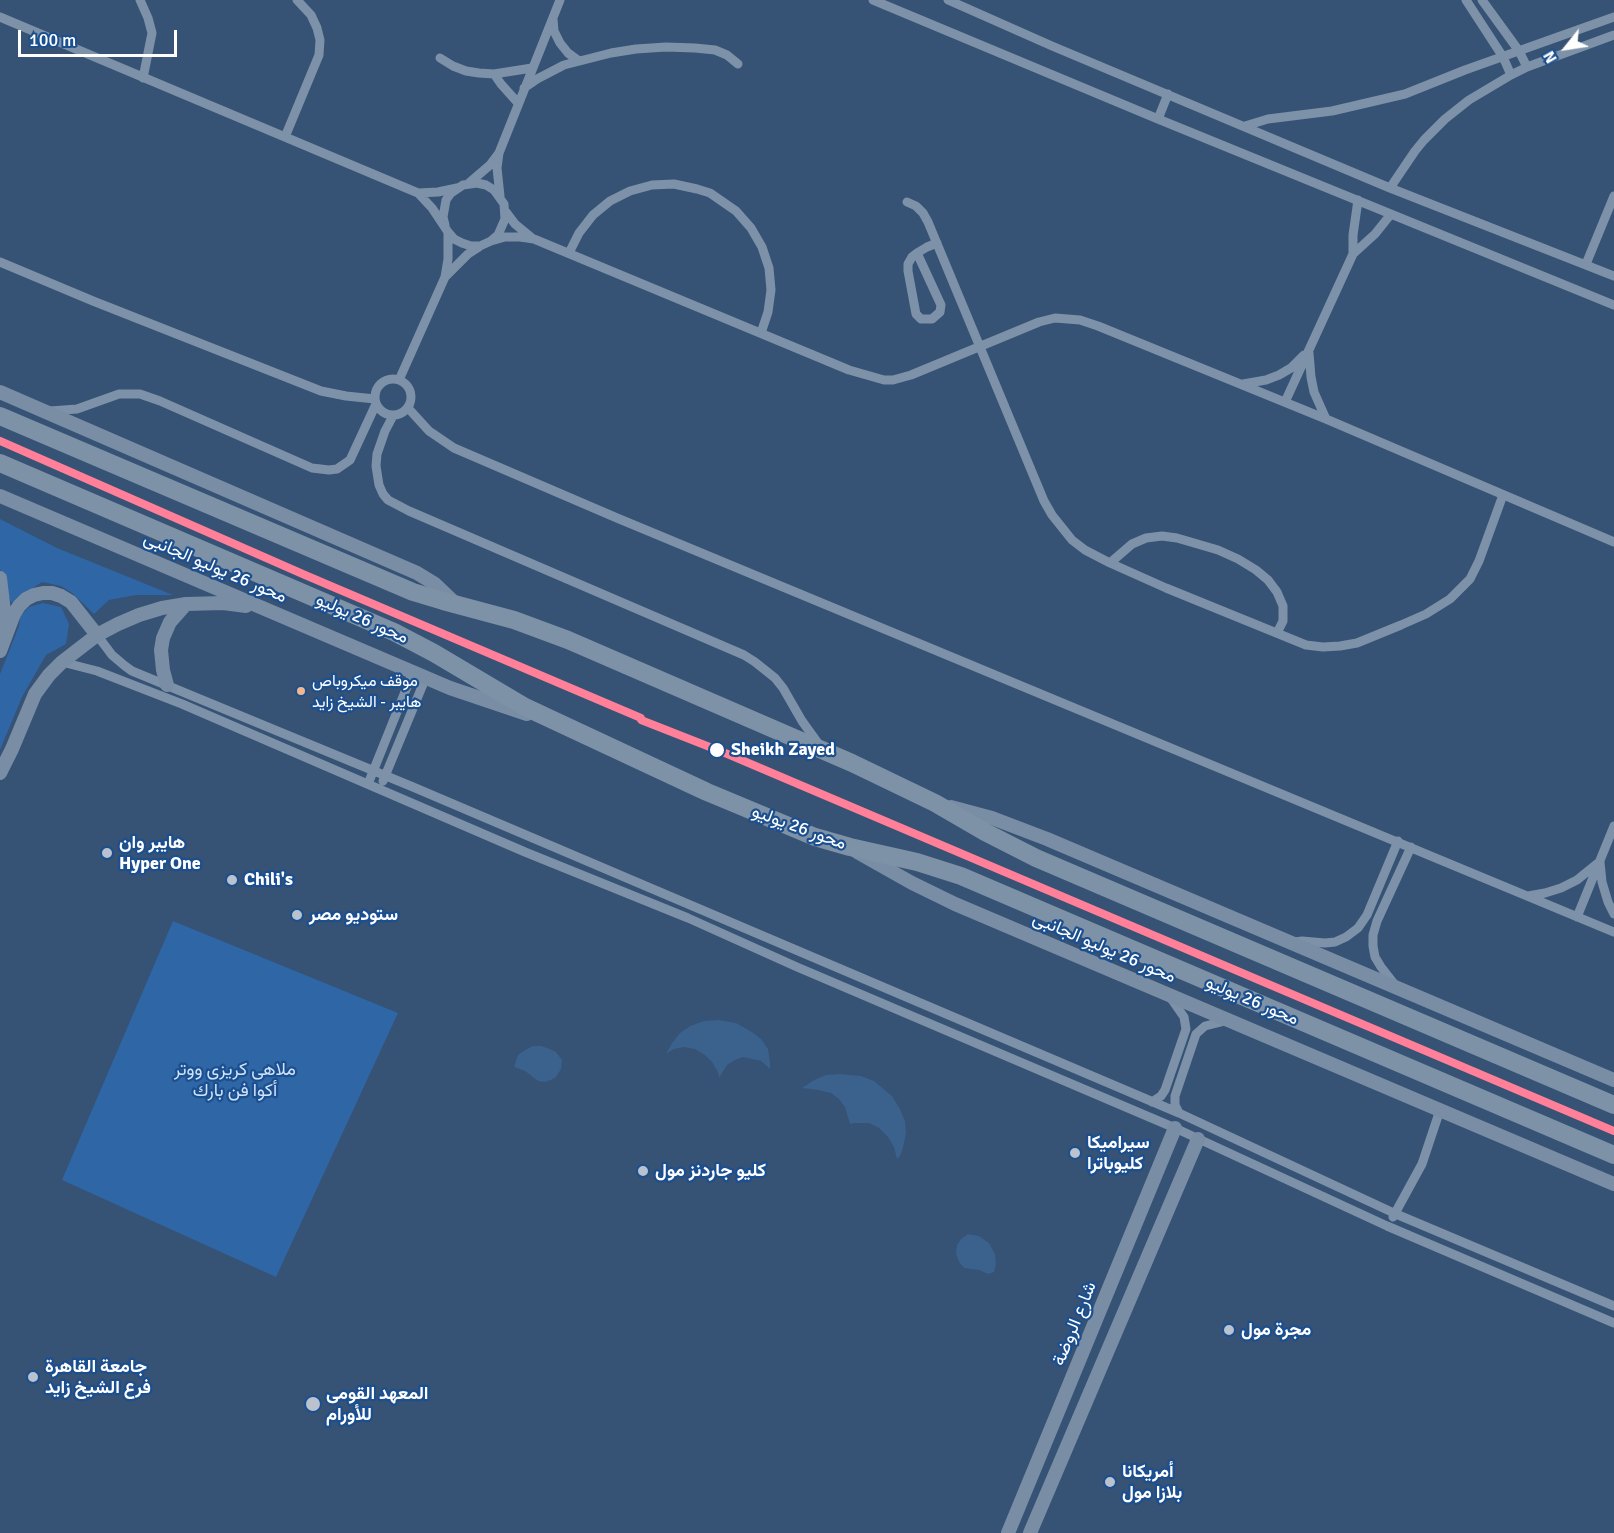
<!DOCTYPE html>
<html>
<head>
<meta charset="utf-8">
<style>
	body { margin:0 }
	#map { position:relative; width:1614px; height:1533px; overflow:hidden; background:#365274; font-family:Signika,sans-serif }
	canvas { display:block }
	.north { position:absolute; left:1536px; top:18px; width:60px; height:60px; -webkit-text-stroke:4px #1b4f8f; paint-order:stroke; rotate:240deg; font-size:16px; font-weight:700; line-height:24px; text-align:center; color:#fff }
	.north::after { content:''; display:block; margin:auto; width:21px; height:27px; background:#fff; clip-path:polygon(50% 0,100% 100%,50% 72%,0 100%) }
	.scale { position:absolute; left:18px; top:30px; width:159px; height:27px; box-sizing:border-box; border:3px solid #fff; border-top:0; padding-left:8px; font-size:18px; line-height:21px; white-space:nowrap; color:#fff; -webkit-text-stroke:4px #1b4f8f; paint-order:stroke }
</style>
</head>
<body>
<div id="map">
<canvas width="1614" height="1533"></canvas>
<div class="north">N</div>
<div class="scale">100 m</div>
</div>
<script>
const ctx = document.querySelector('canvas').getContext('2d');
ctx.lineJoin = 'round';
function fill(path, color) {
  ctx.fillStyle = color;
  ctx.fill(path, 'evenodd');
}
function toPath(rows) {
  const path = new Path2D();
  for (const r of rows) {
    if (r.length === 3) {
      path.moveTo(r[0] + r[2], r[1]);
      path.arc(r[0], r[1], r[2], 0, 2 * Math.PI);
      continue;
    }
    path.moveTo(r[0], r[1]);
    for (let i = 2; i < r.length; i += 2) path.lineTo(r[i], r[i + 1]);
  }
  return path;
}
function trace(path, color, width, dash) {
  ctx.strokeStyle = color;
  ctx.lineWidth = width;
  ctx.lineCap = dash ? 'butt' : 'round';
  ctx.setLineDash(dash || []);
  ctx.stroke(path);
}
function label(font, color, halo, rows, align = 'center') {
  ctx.font = font + ' Signika,Vazirmatn,sans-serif';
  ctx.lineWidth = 4.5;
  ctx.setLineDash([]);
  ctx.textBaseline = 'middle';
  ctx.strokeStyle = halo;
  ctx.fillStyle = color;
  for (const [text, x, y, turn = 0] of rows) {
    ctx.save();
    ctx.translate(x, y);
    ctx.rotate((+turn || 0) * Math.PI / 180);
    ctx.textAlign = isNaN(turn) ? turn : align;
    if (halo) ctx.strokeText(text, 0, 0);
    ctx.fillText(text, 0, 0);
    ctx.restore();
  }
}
const green = toPath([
	[0,519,57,548,173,595,136,595,109,600,94,614,72,593,61,586,42,582,11,603,0,569],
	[43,603,61,607,69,624,66,644,46,655,22,697,0,750,0,674,19,626,20,616,29,607],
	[173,921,398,1013,276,1277,62,1180]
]);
const water = toPath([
	[719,1020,736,1023,752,1032,761,1039,768,1049,770,1061,770,1069,761,1061,743,1057,735,1060,727,1065,719,1078,718,1072,712,1062,705,1055,695,1049,684,1047,674,1049,666,1054,672,1043,680,1033,690,1026,704,1021],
	[533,1046,541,1046,550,1049,556,1052,562,1060,561,1069,556,1077,551,1080,545,1082,538,1081,525,1071,514,1067,518,1055,525,1050],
	[840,1074,861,1076,874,1081,892,1096,900,1109,905,1121,906,1133,903,1148,900,1156,897,1159,894,1147,888,1137,879,1128,869,1123,855,1123,850,1124,845,1107,839,1099,831,1093,818,1090,802,1088,814,1080,826,1075],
	[968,1234,979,1236,989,1243,995,1254,996,1264,994,1272,988,1274,979,1270,964,1268,959,1262,956,1254,957,1245,961,1239]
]);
const street = toPath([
	[140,0,148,18,152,33,143,78],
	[873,0,1158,119,1614,305],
	[948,0,1052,46,1390,188,1614,276],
	[1466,0,1503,57,1511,75],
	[1482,0,1519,51,1527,67],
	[0,17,418,193,432,208,448,232,454,239,462,243,471,246,480,246,491,241,498,235,505,219,504,204,494,190,486,185,477,183,463,185,451,193,446,200,443,217,445,225],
	[553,19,554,31,560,43,568,53,579,61],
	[440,58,453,66,466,71,479,73,494,74,532,68],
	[494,74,501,84,518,103],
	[524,88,537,79,564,65,611,53,636,49,666,47,695,48,715,50,727,55,738,64],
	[1158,119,1168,94],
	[1245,126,1268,119,1332,111,1405,94,1465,70,1614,17],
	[285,137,319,55,320,40,317,28,311,15,297,0],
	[469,183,490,165,499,153],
	[1390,188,1415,151,1424,140,1445,119,1469,100,1511,75,1527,67,1614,35],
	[418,193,438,192,457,188],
	[500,196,497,168,499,153,560,0],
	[907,202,916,206,923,213,928,222,1044,501,1052,515,1072,540,1085,550,1110,563,1166,588,1306,645,1323,647,1340,646,1357,643,1401,625,1426,614,1450,599,1470,579,1479,561,1503,495],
	[506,212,515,224,532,238],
	[491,241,505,237,520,237,534,239,849,370,884,380,893,380,911,375,1039,322,1055,318,1080,320,1098,326,1326,419,1614,542],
	[569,253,579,233,593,215,610,201,630,191,652,185,674,184,697,189,710,193,736,211,751,228,762,247,769,268,771,290,768,312,761,333],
	[917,253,941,305,940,312,932,319,921,319,916,314,908,271,908,264,912,257,917,253,927,247,937,243],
	[1353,254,1353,235,1358,200],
	[0,262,93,301,321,391,346,396,375,399],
	[1586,264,1614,196],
	[445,277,468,254,479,247],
	[1309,353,1311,377,1314,392,1326,419],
	[393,397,18],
	[399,380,445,277,448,259,448,232],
	[1243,384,1266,380,1279,375,1291,368,1304,355],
	[1285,402,1353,254,1375,234,1391,214],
	[408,408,429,431,454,448,617,518,1614,932],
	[50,411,77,409,119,394,140,394,160,401,312,468,329,470,337,469,350,460,376,404],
	[393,416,385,431,377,454,376,466,379,485,383,494,388,500,409,511,744,655,755,662,775,678,783,688,802,721,820,746],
	[1110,563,1132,544,1146,538,1162,536,1177,538,1218,550,1238,559,1256,570,1268,580,1277,592,1283,606,1283,621,1277,633],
	[97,635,112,655,125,666,132,671,413,787,1179,1113,1396,1214,1614,1306],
	[62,662,97,671,182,704,525,852,688,918,797,967,1175,1128,1387,1226,1614,1323],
	[383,781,426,677],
	[368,784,413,672],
	[1600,862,1602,882,1608,902,1614,914],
	[1528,896,1545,893,1561,888,1577,880,1598,863],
	[1577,917,1614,826],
	[1295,942,1302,941,1325,943,1335,942,1346,937,1358,928,1367,915,1398,841],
	[1395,985,1381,967,1375,957,1373,946,1373,935,1377,921,1411,847],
	[1152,1102,1161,1096,1165,1090,1186,1029,1184,1017,1170,997],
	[1179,1113,1175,1105,1175,1096,1196,1034,1205,1026,1229,1020],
	[1393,1217,1422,1164,1440,1110]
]);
const secondary = toPath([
	[0,392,417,573,435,584,456,604],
	[0,496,450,688,527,714],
	[0,578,4,611,3,633],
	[0,651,14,614,19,606,26,599,34,595,43,593,52,593,61,596,71,602,97,635],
	[167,685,163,670,161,650,163,638,170,622,186,604],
	[0,773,12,749,35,694,49,675,62,662,97,635,118,624,139,615,162,608,186,604,223,603,246,606],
	[951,807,992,818,1047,839,1614,1080],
	[857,852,912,883,955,904,1614,1184],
	[1008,1533,1175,1128],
	[1030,1533,1198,1139]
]);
const highway = toPath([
	[0,416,413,592,443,601,514,620,568,640,852,763,935,803,985,832,1036,858,1614,1105],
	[0,463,394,632,434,653,525,707,707,792,815,837,850,847,917,862,961,876,1614,1155]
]);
const metro1 = toPath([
	[0,441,305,575,641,718,641,720,725,753,1614,1131]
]);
const markers = [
	[301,691,5,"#f1b78d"],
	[717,750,8,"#fff"],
	[107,853,6,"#b9c2ce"],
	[232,880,6,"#b9c2ce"],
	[297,915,6,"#b9c2ce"],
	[1075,1153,6,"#b9c2ce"],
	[643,1171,6,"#b9c2ce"],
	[1229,1330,6,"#b9c2ce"],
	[33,1377,6,"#b9c2ce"],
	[313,1404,8,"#b9c2ce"],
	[1110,1482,6,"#b9c2ce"]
];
const busNames = [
	["موقف ميكروباص",312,682],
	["هايبر - الشيخ زايد",312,703]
];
const streetNames = [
	["محور 26 يوليو الجانبى",215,568,23],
	["محور 26 يوليو",362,619,24],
	["محور 26 يوليو",799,828,20],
	["محور 26 يوليو الجانبى",1104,948,23],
	["محور 26 يوليو",1252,1001,23],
	["شارع الروضة",1075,1324,-68]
];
const stopNames = [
	["Sheikh Zayed",731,750]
];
const poiNames = [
	["هايبر وان",119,843],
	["Hyper One",119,864],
	["Chili's",244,880],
	["ستوديو مصر",309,915],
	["سيراميكا",1087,1143],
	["كليوباترا",1087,1164],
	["كليو جاردنز مول",655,1171],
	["مجرة مول",1241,1330],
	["جامعة القاهرة",45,1367],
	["فرع الشيخ زايد",45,1388],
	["المعهد القومى",326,1394],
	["للأورام",326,1415],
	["أمريكانا",1122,1472],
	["بلازا مول",1122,1493]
];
const parkNames = [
	["ملاهى كريزى ووتر",235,1070],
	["أكوا فن بارك",235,1091]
];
fill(green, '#2f66a5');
fill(water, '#3b618d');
trace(street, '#7d92a8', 9);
trace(secondary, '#798da4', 14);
trace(highway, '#7e92a7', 18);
trace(metro1, '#ff8098', 8);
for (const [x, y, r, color] of markers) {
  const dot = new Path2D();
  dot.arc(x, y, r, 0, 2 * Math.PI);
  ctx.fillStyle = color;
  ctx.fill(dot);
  trace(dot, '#1b4f8f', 2);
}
label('16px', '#fff', '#1b4f8f', busNames, 'left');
label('18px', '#fff', '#1b4f8f', streetNames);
label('bold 18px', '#fff', '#1b4f8f', stopNames, 'left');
label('bold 18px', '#fff', '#1b4f8f', poiNames, 'left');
label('18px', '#cfe3fa', '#1b4f8f', parkNames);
</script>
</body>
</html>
